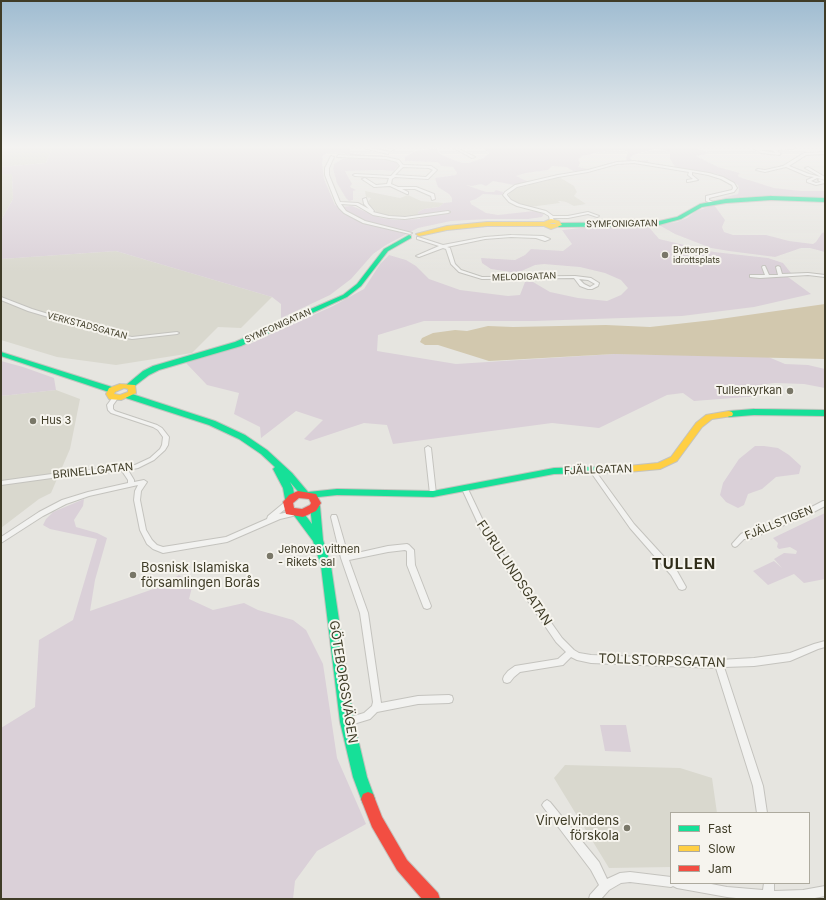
<!DOCTYPE html>
<html>
<head>
<meta charset="utf-8">
<style>
	body { margin:0 }
	#map { position:relative; width:826px; height:900px; overflow:hidden; background:#e6e5e0; font-family:Inter,sans-serif }
	canvas { display:block }
	.frame { position:absolute; inset:0; border:2px solid #3f3c27; pointer-events:none }
	.legend { position:absolute; left:670px; top:812px; width:140px; height:72px; box-sizing:border-box; background:#f6f4ee; border:1px solid #adaa9e; margin:0; padding:5px 7px; list-style:none; font-size:12px; color:#3f3c27 }
	.legend li { display:flex; align-items:center; gap:8px; height:20px }
	.legend b { width:20px; border:1px solid #adaa9e }
</style>
</head>
<body>
<div id="map">
<canvas width="826" height="900"></canvas>
<div class="frame"></div>
<ul class="legend">
<li><b style="height:5px;background:#16e098"></b>Fast</li>
<li><b style="height:5px;background:#ffcf43"></b>Slow</li>
<li><b style="height:5px;background:#f24e42"></b>Jam</li>
</ul>
</div>
<script>
const ctx = document.querySelector('canvas').getContext('2d');
ctx.lineJoin = 'round';
function fill(path, color) {
  ctx.fillStyle = color;
  ctx.fill(path, 'evenodd');
}
function toPath(rows) {
  const path = new Path2D();
  for (const r of rows) {
    path.moveTo(r[0], r[1]);
    for (let i = 2; i < r.length; i += 2) path.lineTo(r[i], r[i + 1]);
  }
  return path;
}
function trace(path, color, width, dash) {
  ctx.strokeStyle = color;
  ctx.lineWidth = width;
  ctx.lineCap = dash ? 'butt' : 'round';
  ctx.setLineDash(dash || []);
  ctx.stroke(path);
}
function label(font, color, halo, rows, align = 'center') {
  ctx.font = font + ' Inter,sans-serif';
  ctx.lineWidth = 4;
  ctx.setLineDash([]);
  ctx.textBaseline = 'middle';
  ctx.strokeStyle = halo;
  ctx.fillStyle = color;
  for (const [text, x, y, turn = 0] of rows) {
    ctx.save();
    ctx.translate(x, y);
    ctx.rotate((+turn || 0) * Math.PI / 180);
    ctx.textAlign = isNaN(turn) ? turn : align;
    if (halo) ctx.strokeText(text, 0, 0);
    ctx.fillText(text, 0, 0);
    ctx.restore();
  }
}
const built = toPath([
	[1,146,53,146,46,163,1,167],
	[1,174,12,174,13,199,1,220],
	[559,177,574,186,577,192,574,196,586,204,574,206,566,202,560,201,558,201,560,203,530,207,519,204,511,200,508,196,510,192,514,189],
	[365,191,400,198,408,195,421,201,444,203,439,207,424,209,418,212,419,215,402,217,386,216,375,213,376,211,367,203,371,198,366,197],
	[116,251,272,297,241,328,218,327,192,353,116,365,57,357,1,340,1,259],
	[56,390,80,399,70,449,51,493,39,499,1,528,1,396],
	[565,765,680,768,712,778,717,813,671,813,671,867,609,868,554,778]
]);
const green = toPath([
	[53,146,350,146,350,152,352,153,366,155,383,155,382,156,358,156,335,152,330,152,323,155,322,163,324,179,335,205,338,207,352,206,381,218,396,220,420,219,418,212,424,209,439,207,444,203,452,202,452,198,449,194,438,187,435,178,456,175,457,173,453,167,441,166,439,163,436,162,405,161,405,157,415,151,437,148,438,151,442,155,451,159,463,163,468,163,484,158,489,153,480,146,691,146,710,153,696,156,718,167,740,173,738,175,739,177,774,188,801,191,825,191,825,199,803,196,774,195,722,198,738,194,739,190,738,185,717,174,675,167,670,159,670,153,664,150,655,149,633,155,630,158,632,160,638,161,648,160,648,162,644,162,627,161,626,158,628,153,624,150,605,151,582,156,578,159,580,163,578,167,589,169,584,171,575,172,566,167,552,166,548,170,526,173,516,176,529,182,514,185,493,181,486,186,481,184,472,186,466,185,486,192,494,192,496,190,503,192,502,195,483,194,476,199,470,201,471,204,486,213,498,215,534,211,544,214,542,217,528,219,488,219,451,221,418,228,386,245,373,254,351,279,330,295,281,318,281,304,272,297,116,251,1,259,1,220,13,199,12,174,1,174,1,167,46,163],
	[348,158,391,160,398,163,398,166,394,171,382,170,345,171,352,184,350,187,356,190,353,191,353,200,349,201,346,198,337,183,333,169,334,164,342,159],
	[714,205,725,220,722,227,724,232,733,235,766,235,789,241,813,244,816,242,822,233,825,232,825,252,810,248,801,248,775,257,729,251,711,248,675,234,659,225,677,222,687,218,696,211],
	[648,226,659,239,714,252,768,258,783,263,791,273,787,274,788,277,811,294,754,307,682,316,534,321,424,321,378,335,377,351,456,364,614,354,766,356,785,364,808,365,825,369,825,388,804,384,775,383,759,385,759,396,694,401,683,393,667,395,599,428,552,423,393,444,387,425,364,423,310,441,304,439,323,420,296,411,261,438,260,427,234,414,239,393,207,385,186,363,252,343,333,306,364,289,380,264,389,255,406,260,416,266,429,279,460,290,508,296,520,295,525,282,533,282,550,292,578,298,607,301,621,295,628,288,621,280,605,273,580,267,544,264,535,265,517,273,491,269,482,263,481,258,515,260,525,255,531,249,563,251,572,244,562,230,591,227],
	[1,361,23,367,54,378,56,390,1,396],
	[755,446,764,446,778,448,789,455,801,466,799,474,776,477,762,489,748,494,744,505,738,508,726,502,720,495,723,483,739,459],
	[84,499,83,506,74,520,76,527,97,533,107,538,95,580,90,611,162,586,179,575,192,587,189,599,213,610,244,603,258,610,293,620,306,630,323,664,337,758,366,824,317,851,295,881,293,899,1,899,1,728,35,707,39,640,73,620,97,539,50,529,43,525,46,519,53,512],
	[825,513,825,579,804,583,794,574,768,585,753,571,774,561,782,568,774,559,784,553,796,554,797,551,790,547,779,549,777,547,778,543,773,538],
	[600,725,626,725,631,752,605,751]
]);
const water = toPath([
	[825,304,825,359,614,354,489,361,438,345,425,345,420,342,422,338,433,333,455,330,467,331,488,326,513,327,606,325,650,327,713,320]
]);
const street = toPath([
	[365,146,371,146,391,149,397,146,400,146,389,152,388,150,367,147,389,152,388,154,363,148,363,146,365,146],
	[450,146,453,146,475,157,472,158,450,146],
	[749,146,752,146,757,148,794,147,795,148,794,149,776,150,781,154,779,155,761,153,749,146],
	[760,150,772,150,776,153,763,151,760,150],
	[825,152,825,154,806,155,789,166,809,174,821,177,805,168,808,167,825,177,825,180,817,178,811,181,816,183,821,182,818,180,820,179,825,181,825,183,816,185,807,182,807,180,814,177,807,176,786,167,765,172,756,170,758,169,765,170,783,166,804,153,825,152],
	[338,155,386,157,399,160,403,165,431,166,437,170,428,179,395,177,392,179,391,184,398,187,416,187,434,194,435,199,432,200,431,196,415,189,402,189,408,192,408,194,407,194,390,186,374,187,362,179,365,178,376,185,387,184,389,178,355,176,353,175,355,174,391,176,400,166,397,162,386,159,337,157,338,155],
	[403,167,429,168,433,170,426,177,395,175,403,167],
	[331,156,334,157,329,168,329,175,340,202,358,203,369,209,364,204,363,199,366,198,368,204,374,211,373,212,389,216,405,217,448,211,450,212,448,213,405,219,389,218,373,215,356,205,341,204,346,211,365,221,412,233,410,234,363,223,344,213,339,208,336,203,325,175,325,168,331,156],
	[634,161,709,173,723,177,734,183,737,188,734,192,709,198,709,200,715,203,713,204,706,201,706,196,732,190,733,188,732,185,721,179,708,175,692,172,692,175,698,180,688,182,687,182,687,180,693,179,688,175,689,172,634,163,617,164,588,172,558,177,517,187,507,194,507,195,511,200,519,204,546,211,553,216,568,216,588,212,599,216,597,217,588,214,568,218,553,218,554,221,552,222,550,221,549,216,544,213,517,206,509,202,503,195,505,192,515,185,558,175,588,170,617,162,634,161],
	[511,235,543,236,550,239,545,241,536,238,511,237,485,239,447,247,450,248,455,264,461,270,482,277,575,276,591,278,599,283,598,286,592,289,588,289,580,286,574,278,482,279,459,272,451,264,446,249,443,248,419,257,416,256,439,246,417,239,417,237,418,237,443,245,485,237,511,235],
	[579,279,588,280,595,284,590,287,584,284,579,279],
	[763,266,765,266,769,275,778,275,776,267,778,266,780,267,782,274,808,273,825,275,825,277,808,275,760,278,750,277,750,275,765,275,762,267,763,266],
	[1,297,32,309,107,332,132,337,177,332,179,333,177,334,132,339,106,334,28,311,1,300,1,297],
	[115,396,118,398,113,405,113,409,115,411,157,425,162,428,169,437,168,445,165,450,154,460,138,468,128,470,134,480,134,482,144,480,147,482,141,491,140,500,146,530,152,540,157,545,163,547,226,537,267,519,268,516,285,502,289,502,290,504,289,506,279,514,295,511,297,511,298,513,297,515,280,519,227,542,163,553,153,549,147,544,140,530,134,500,135,491,138,485,89,496,66,504,43,516,1,543,1,537,39,512,62,500,88,492,128,483,128,480,122,471,59,477,1,485,1,481,59,473,135,465,150,458,160,449,162,445,163,437,158,430,153,427,111,413,108,410,107,405,113,397,115,396],
	[428,446,431,448,436,494,435,496,431,496,430,494,425,448,428,446],
	[592,468,594,469,634,524,677,571,686,587,685,589,682,590,679,589,671,575,630,528,590,471,589,470,592,468],
	[463,487,467,487,468,489,487,529,497,546,562,638,574,650,579,653,591,655,719,660,754,658,790,653,814,644,825,641,825,647,818,649,790,661,754,666,724,667,763,786,767,813,757,813,753,786,716,668,591,663,577,660,571,657,563,665,520,672,514,677,510,682,507,683,504,682,503,679,504,676,508,671,515,666,558,659,566,652,556,642,493,550,481,530,462,489,463,487],
	[823,501,825,501,825,506,806,516,750,539,744,539,737,546,735,547,733,546,732,544,741,534,743,533,748,534,802,512,823,501],
	[332,515,336,515,337,517,348,555,388,546,407,544,409,545,414,550,415,565,431,606,430,608,427,609,424,608,423,606,407,565,407,551,405,550,388,552,349,560,368,613,381,703,418,696,449,695,452,696,453,699,452,702,449,703,418,704,377,712,370,719,347,726,344,725,343,722,344,719,364,713,372,706,373,702,360,613,341,558,331,517,332,515],
	[547,800,550,802,599,862,607,879,620,873,630,872,671,877,671,883,706,883,727,887,763,890,764,883,774,883,774,891,803,890,825,886,825,896,810,899,745,899,727,897,677,888,673,886,671,887,630,882,621,883,609,890,601,899,589,899,590,895,599,885,591,870,544,808,542,805,544,802,547,800]
]);
const fast = toPath([
	[771,196,825,198,825,202,771,200,726,203,702,207,681,219,655,226,559,227,556,225,559,223,655,222,677,217,700,204,726,199,771,196],
	[409,235,411,236,411,238,388,251,361,286,347,297,241,346,159,370,149,375,132,388,129,388,125,386,143,371,153,366,235,342,343,295,357,284,384,249,409,235],
	[1,352,115,388,116,390,115,392,109,392,1,356,1,352],
	[126,394,132,394,215,421,245,435,267,450,292,473,308,492,337,489,433,491,554,468,628,466,633,469,628,472,554,474,433,497,337,495,309,498,302,496,290,482,293,488,295,499,293,501,290,502,287,501,285,499,283,488,273,469,275,467,261,454,239,439,209,425,126,398,125,396,126,394],
	[754,409,825,410,825,416,754,415,729,417,725,414,729,411,754,409],
	[315,502,318,504,320,506,323,540,331,566,354,722,367,777,375,799,373,804,368,806,363,804,353,777,340,722,321,566,313,541,293,514,294,511,302,511,312,524,310,506,312,504,315,502]
]);
const slow = toPath([
	[551,219,559,221,562,225,551,229,544,226,487,226,447,230,419,236,416,234,447,226,487,222,544,222,551,219],
	[552,223,555,223,556,224,549,224,552,223],
	[120,384,135,385,136,393,121,400,109,399,106,394,109,388,120,384],
	[124,388,128,389,128,392,120,395,114,394,115,392,124,388],
	[729,411,732,412,733,414,732,416,712,419,702,427,677,461,660,469,628,472,623,469,628,466,658,463,671,457,696,423,706,415,729,411]
]);
const jam = toPath([
	[298,491,316,494,321,503,316,511,303,517,286,514,283,502,289,495,298,491],
	[299,498,309,499,311,503,310,505,302,509,294,508,293,503,299,498],
	[368,792,373,794,382,817,407,860,438,893,440,899,422,899,397,870,372,827,361,799,363,794,368,792]
]);
const markers = [
	[665,255,4,"#797768"],
	[790,391,4,"#797768"],
	[33,421,4,"#797768"],
	[270,556,4,"#797768"],
	[133,575,4,"#797768"],
	[627,828,4,"#797768"]
];
const farStreetnames = [
	["SYMFONIGATAN",622,224,-1],
	["MELODIGATAN",524,277,-2],
	["VERKSTADSGATAN",87,326,15],
	["SYMFONIGATAN",278,326,-24]
];
const farPoinames = [
	["Byttorps",673,250],
	["idrottsplats",673,260]
];
const poiNames = [
	["Tullenkyrkan",782,391,"right"],
	["Hus 3",41,421],
	["Jehovas vittnen",278,550],
	["- Rikets sal",278,563]
];
const streetNames = [
	["FJÄLLGATAN",598,470,-2],
	["BRINELLGATAN",93,471,-6],
	["FJÄLLSTIGEN",779,523,-22]
];
const nearPoinames = [
	["Bosnisk Islamiska",141,568],
	["församlingen Borås",141,583],
	["Virvelvindens",619,821,"right"],
	["förskola",619,836,"right"]
];
const nearStreetnames = [
	["FURULUNDSGATAN",514,573,56],
	["TOLLSTORPSGATAN",662,661,2],
	["GÖTEBORGSVÄGEN",343,682,81]
];
const districtNames = [
	["TULLEN",684,564]
];
fill(built, '#d9d8ce');
fill(green, '#dad0d8');
fill(water, '#d2c8ae');
trace(street, '#c4c3be', 2);
trace(fast, '#c4c3be', 2);
trace(slow, '#c4c3be', 2);
trace(jam, '#c4c3be', 2);
fill(street, '#f2f2f0');
fill(fast, '#16e098');
fill(slow, '#ffcf43');
fill(jam, '#f24e42');
const sky = ctx.createLinearGradient(0, 0, 0, 272);
sky.addColorStop(0, '#9fbcd1');
sky.addColorStop(0.54, '#f4f3f1');
sky.addColorStop(1, '#f4f3f100');
ctx.fillStyle = sky;
ctx.fillRect(0, 0, 826, 272);
for (const [x, y, r, color] of markers) {
  const dot = new Path2D();
  dot.arc(x, y, r, 0, 2 * Math.PI);
  ctx.fillStyle = color;
  ctx.fill(dot);
  trace(dot, '#f6f4ee', 1.5);
}
label('9px', '#3f3c27', '#f6f4ee', farStreetnames);
label('9px', '#3f3c27', '#f6f4ee', farPoinames, 'left');
label('11px', '#3f3c27', '#f6f4ee', poiNames, 'left');
label('11px', '#3f3c27', '#f6f4ee', streetNames);
label('13px', '#3f3c27', '#f6f4ee', nearPoinames, 'left');
label('13px', '#3f3c27', '#f6f4ee', nearStreetnames);
ctx.letterSpacing = '1px';
label('bold 15px', '#302d1a', '#f6f4ee', districtNames);
ctx.letterSpacing = '0px';
</script>
</body>
</html>
